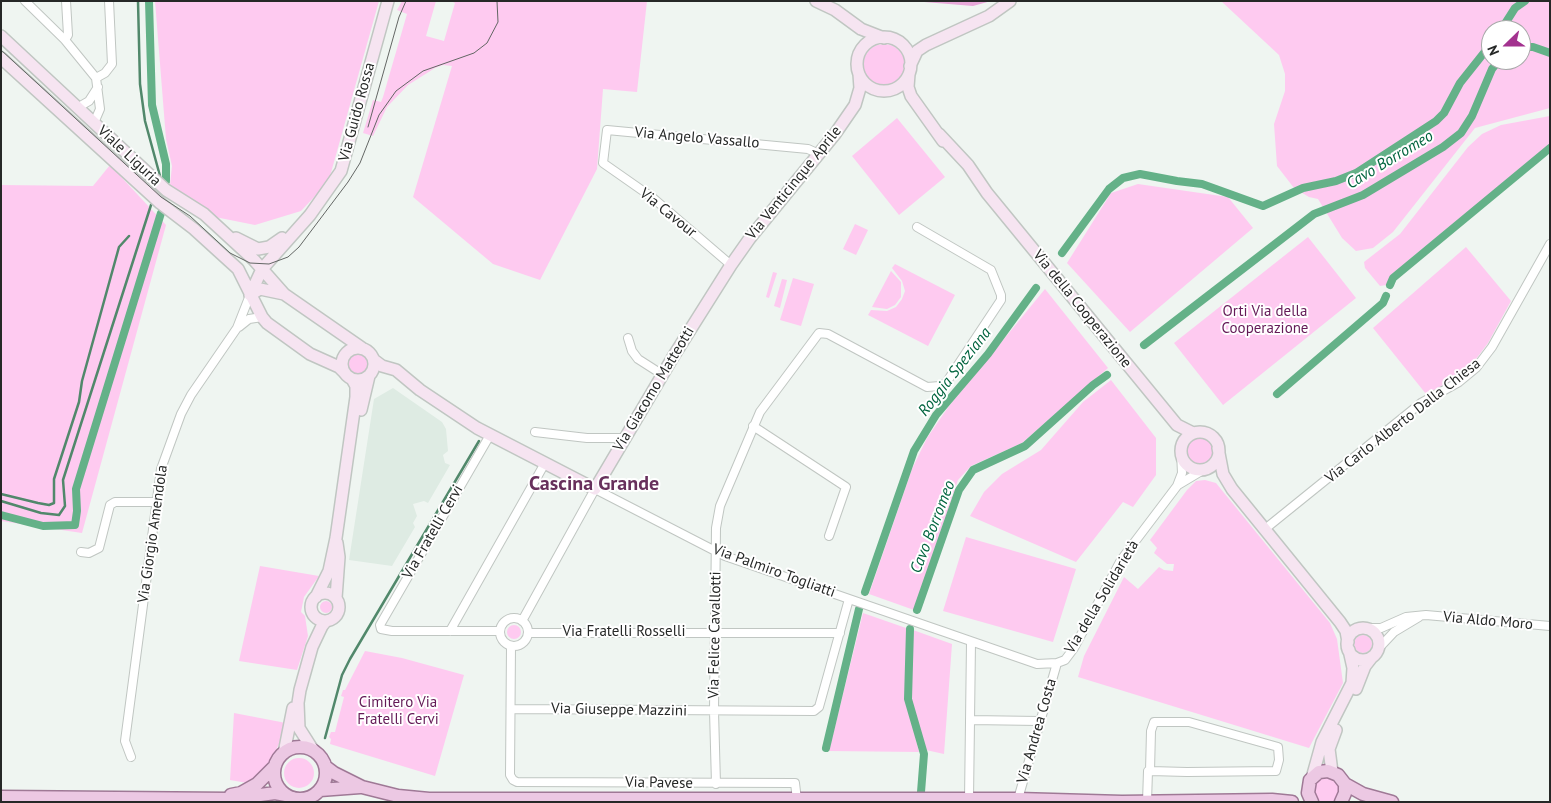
<!DOCTYPE html>
<html>
<head>
<meta charset="utf-8">
<style>
	body { margin:0 }
	#map { position:relative; width:1551px; height:803px; overflow:hidden; background:#eff5f1; font-family:"PT Sans",sans-serif }
	canvas { display:block }
	.frame { position:absolute; inset:0; border:2px solid #262827; pointer-events:none }
	.north { position:absolute; left:1481px; top:20px; width:50px; height:50px; box-sizing:border-box; background:#fff; border:1px solid #a8a9a9; border-radius:50%; rotate:248deg; font-size:14px; font-weight:700; line-height:20px; text-align:center; color:#262827 }
	.north::after { content:''; display:block; margin:auto; width:18px; height:22px; background:#a3328f; clip-path:polygon(50% 0,100% 100%,50% 72%,0 100%) }
</style>
</head>
<body>
<div id="map">
<canvas width="1551" height="803"></canvas>
<div class="frame"></div>
<div class="north">N</div>
</div>
<script>
const ctx = document.querySelector('canvas').getContext('2d');
ctx.lineJoin = 'round';
function fill(path, color) {
  ctx.fillStyle = color;
  ctx.fill(path, 'evenodd');
}
function toPath(rows) {
  const path = new Path2D();
  for (const r of rows) {
    if (r.length === 3) {
      path.moveTo(r[0] + r[2], r[1]);
      path.arc(r[0], r[1], r[2], 0, 2 * Math.PI);
      continue;
    }
    path.moveTo(r[0], r[1]);
    for (let i = 2; i < r.length; i += 2) path.lineTo(r[i], r[i + 1]);
  }
  return path;
}
function trace(path, color, width, dash) {
  ctx.strokeStyle = color;
  ctx.lineWidth = width;
  ctx.lineCap = dash ? 'butt' : 'round';
  ctx.setLineDash(dash || []);
  ctx.stroke(path);
}
function label(font, color, halo, rows, align = 'center') {
  ctx.font = font + ' "PT Sans",sans-serif';
  ctx.lineWidth = 4;
  ctx.setLineDash([]);
  ctx.textBaseline = 'middle';
  ctx.strokeStyle = halo;
  ctx.fillStyle = color;
  for (const [text, x, y, turn = 0] of rows) {
    ctx.save();
    ctx.translate(x, y);
    ctx.rotate((+turn || 0) * Math.PI / 180);
    ctx.textAlign = isNaN(turn) ? turn : align;
    if (halo) ctx.strokeText(text, 0, 0);
    ctx.fillText(text, 0, 0);
    ctx.restore();
  }
}
const built = toPath([
	[393,388,442,422,446,429,448,451,443,455,445,463,450,465,428,503,424,501,413,504,417,516,413,523,415,527,392,566,349,560,374,399]
]);
const green = toPath([
	[155,1,379,1,327,187,319,192,301,211,255,225,215,217,170,185,172,166,166,139],
	[402,1,436,1,426,36,444,41,455,3,451,1,647,1,637,92,603,89,597,169,540,280,493,264,413,197,452,66,443,65,435,68,408,85,387,107,373,136,363,133,373,100,381,102,383,97,407,14,397,10],
	[1221,1,1550,1,1550,108,1475,128,1393,232,1373,248,1356,251,1342,238,1318,199,1309,197,1294,188,1277,166,1274,124,1285,91,1285,74,1279,55],
	[1491,30,1521,30,1521,60,1491,60],
	[884,65,21],
	[1550,116,1550,145,1411,258,1386,285,1380,286,1365,268,1364,262,1400,234,1468,147,1482,134,1501,125],
	[897,118,945,177,899,215,852,156],
	[110,165,166,225,82,533,1,521,1,185,93,186],
	[1138,184,1228,197,1253,228,1130,332,1067,263,1111,193],
	[855,224,868,230,856,255,843,249],
	[1308,237,1356,298,1223,405,1174,343],
	[1466,247,1511,301,1488,343,1470,367,1457,378,1426,394,1373,328],
	[895,264,955,295,928,346,868,315,871,310,887,311,896,307,902,299,905,291,902,281,892,268],
	[891,271,901,282,901,297,895,305,887,309,872,307],
	[773,272,777,273,769,298,766,297],
	[793,278,814,284,801,326,780,320],
	[782,279,787,280,780,308,774,306],
	[1045,289,1108,368,1022,443,971,466,958,480,914,610,869,594,912,469,927,438,949,406],
	[358,364,11],
	[1111,380,1156,438,1156,475,1133,507,1123,502,1076,562,970,516,984,492,1002,474,1041,450,1083,402],
	[1200,450,15],
	[1205,480,1216,483,1330,623,1337,639,1343,683,1309,748,1078,677,1084,656,1124,577,1138,589,1159,567,1164,570,1173,571,1174,564,1167,564,1154,553,1157,548,1150,540,1187,490,1196,481],
	[966,537,1076,569,1053,642,943,611],
	[260,566,319,576,304,597,301,612,305,616,308,636,297,670,239,661],
	[326,607,6],
	[863,613,906,628,906,700,919,752,829,751],
	[514,632,7],
	[913,630,952,644,944,754,926,750,911,698],
	[1363,644,9],
	[365,651,402,658,464,675,435,776,330,744,331,739,329,737,331,732,335,732,344,697,341,696,343,690,345,690],
	[234,713,286,723,282,738,270,762,253,784,230,780],
	[299,773,15],
	[1327,790,13]
]);
const forest = toPath([
	[912,1,991,1,973,6]
]);
const stream = toPath([
	[138,1,140,84,145,121,160,176],
	[1,494,38,503,49,505,54,503,54,479,79,402,82,381,119,247,129,236],
	[1,501,41,513,59,515,65,506,63,480,151,205],
	[325,738,342,675,350,659,479,441]
]);
const canal = toPath([
	[149,1,152,105,166,164,166,181],
	[1501,30,1515,8,1525,1],
	[1521,47,1533,47,1550,53],
	[1062,253,1109,189,1123,178,1140,174,1177,181,1202,184,1263,206,1303,188,1336,181,1356,173,1436,121,1444,113,1460,83,1491,44],
	[1390,285,1393,278,1550,148],
	[1144,345,1314,214,1363,195,1443,147,1461,133,1472,116,1492,69,1499,60],
	[1277,394,1383,303,1386,296],
	[1,515,43,526,75,525,77,511,76,489,161,213],
	[865,592,914,451,936,415,988,354,1036,288],
	[917,610,959,490,973,470,1025,446,1093,385,1107,375],
	[910,629,908,699,924,754,921,792],
	[826,748,859,609]
]);
const street = toPath([
	[25,1,65,40,96,78,100,109,94,123],
	[65,40,68,35,66,1],
	[96,78,105,73,112,64,109,1],
	[77,108,89,101,98,87],
	[731,265,653,198,603,163,607,130,808,149,819,154],
	[239,327,249,319,262,317],
	[628,338,632,351,638,359,663,375],
	[753,426,846,487,829,536],
	[535,432,587,438,624,438],
	[490,435,380,625,381,629,392,631,500,631],
	[1178,485,1208,467],
	[1265,529,1421,403,1459,382,1476,368,1492,347,1550,244],
	[81,552,89,553,99,548,110,505,115,502,156,502],
	[514,632,14],
	[522,621,595,489,725,556,1037,664,1057,663,1065,660,1074,648,1121,560,1177,486,1182,473,1181,453],
	[1368,628,1381,628,1406,617,1426,615,1550,626],
	[450,631,545,463],
	[528,633,840,633],
	[511,646,510,775,513,780,517,782,792,783,795,783,797,800],
	[1378,649,1394,632,1419,617],
	[511,709,814,711,819,707,849,599],
	[970,720,1039,721],
	[131,757,125,741,161,469,181,414,191,395,237,328,250,295],
	[716,784,714,711,716,528,720,506,760,412,819,333,828,334,927,387,940,386,946,383,1001,300,1001,295,991,270,917,227],
	[1018,799,1057,663],
	[969,800,971,642],
	[1147,802,1148,771,1150,771,1187,772,1276,771,1279,760,1278,747,1189,722,1154,722,1151,731,1150,771]
]);
const secondary = toPath([
	[816,1,835,10,861,29,884,38],
	[1,36,166,190,204,214,254,260,284,294],
	[884,64,27],
	[1,58,160,203,194,229,238,269,262,317,267,323,310,354,339,367,345,373],
	[910,66,917,51,926,45,989,16,1010,1],
	[909,74,908,87,911,96,943,141],
	[939,134,968,165,987,193,1177,425,1193,433],
	[236,238,258,249,269,247,282,238],
	[250,295,262,269,310,215,341,171,388,1],
	[250,295,260,289,284,294,362,348],
	[358,364,16],
	[374,360,382,366,396,370,420,390,477,428,595,489,673,357,731,265,750,238,835,134,855,105,860,88,859,74],
	[361,410,369,376],
	[1200,451,19],
	[1218,448,1223,474,1232,489,1340,622,1346,631,1348,642],
	[325,607,14],
	[316,597,329,571,336,538,356,397,356,386,352,379],
	[336,598,339,557,337,543],
	[1363,644,16],
	[1356,689,1365,666,1372,657],
	[313,750,299,728,298,703,300,690,312,647,322,626,326,621],
	[284,753,293,708],
	[1332,772,1329,749,1336,730],
	[1312,778,1322,742,1352,683,1353,668,1349,650],
	[293,798,294,802],
	[308,802,310,798]
]);
const primary = toPath([
	[300,773,26],
	[326,767,334,773,362,787,398,796,429,799,1018,799,1122,802,1272,800,1292,802],
	[1345,784,1363,794,1392,802],
	[320,790,360,787],
	[231,795,241,793,257,784,275,766],
	[1,797,231,799,275,793,286,795],
	[1312,802,1308,793,1310,780,1319,772,1328,771,1338,775,1345,784,1345,793,1341,802]
]);
const tram = toPath([
	[1,50,161,197,190,216,230,253,250,263,269,264,288,257,299,247,348,182,360,163,379,115,396,91,423,71,474,53,487,43,498,22,497,1],
	[368,127,399,17,406,1]
]);
const streetNames = [
	["Via Guido Rossa",357,112,-75],
	["Via Angelo Vassallo",697,138,5],
	["Viale Liguria",129,156,43],
	["Via Venticinque Aprile",794,183,-51],
	["Via Cavour",668,213,39],
	["Via della Cooperazione",1082,309,51],
	["Via Giacomo Matteotti",654,389,-59],
	["Via Carlo Alberto Dalla Chiesa",1403,421,-38],
	["Via Fratelli Cervi",433,532,-60],
	["Via Giorgio Amendola",153,534,-82],
	["Via Palmiro Togliatti",774,571,20],
	["Via della Solidarietà",1102,597,-59],
	["Via Aldo Moro",1488,621,5],
	["Via Fratelli Rosselli",624,632],
	["Via Felice Cavallotti",715,635,-89],
	["Via Giuseppe Mazzini",619,710,1],
	["Via Andrea Costa",1037,731,-74],
	["Via Pavese",659,783,1]
];
const parkNames = [
	["Orti Via della",1265,312],
	["Cooperazione",1265,329],
	["Cimitero Via",398,703],
	["Fratelli Cervi",398,720]
];
const waterNames = [
	["Cavo Borromeo",1390,160,-31],
	["Roggia Speziana",955,372,-52],
	["Cavo Borromeo",933,527,-69]
];
const districtNames = [
	["Cascina Grande",594,484]
];
fill(built, '#deebe3');
fill(green, '#fecaf0');
fill(forest, '#e8a8d9');
trace(stream, '#51886b', 2.5);
trace(canal, '#64b188', 8);
trace(street, '#c0c6c2', 10);
trace(secondary, '#c0c6c2', 14);
trace(primary, '#9f7996', 15);
trace(street, '#fff', 8);
trace(secondary, '#f6e4f1', 11);
trace(primary, '#ecc8e3', 12);
trace(tram, '#636664', 1);
label('15px', '#262827', '#fff', streetNames);
label('15px', '#641a57', '#fff', parkNames);
label('italic 16px', '#00643e', '#fff', waterNames);
label('bold 20px', '#67305c', '#fff', districtNames);
</script>
</body>
</html>
